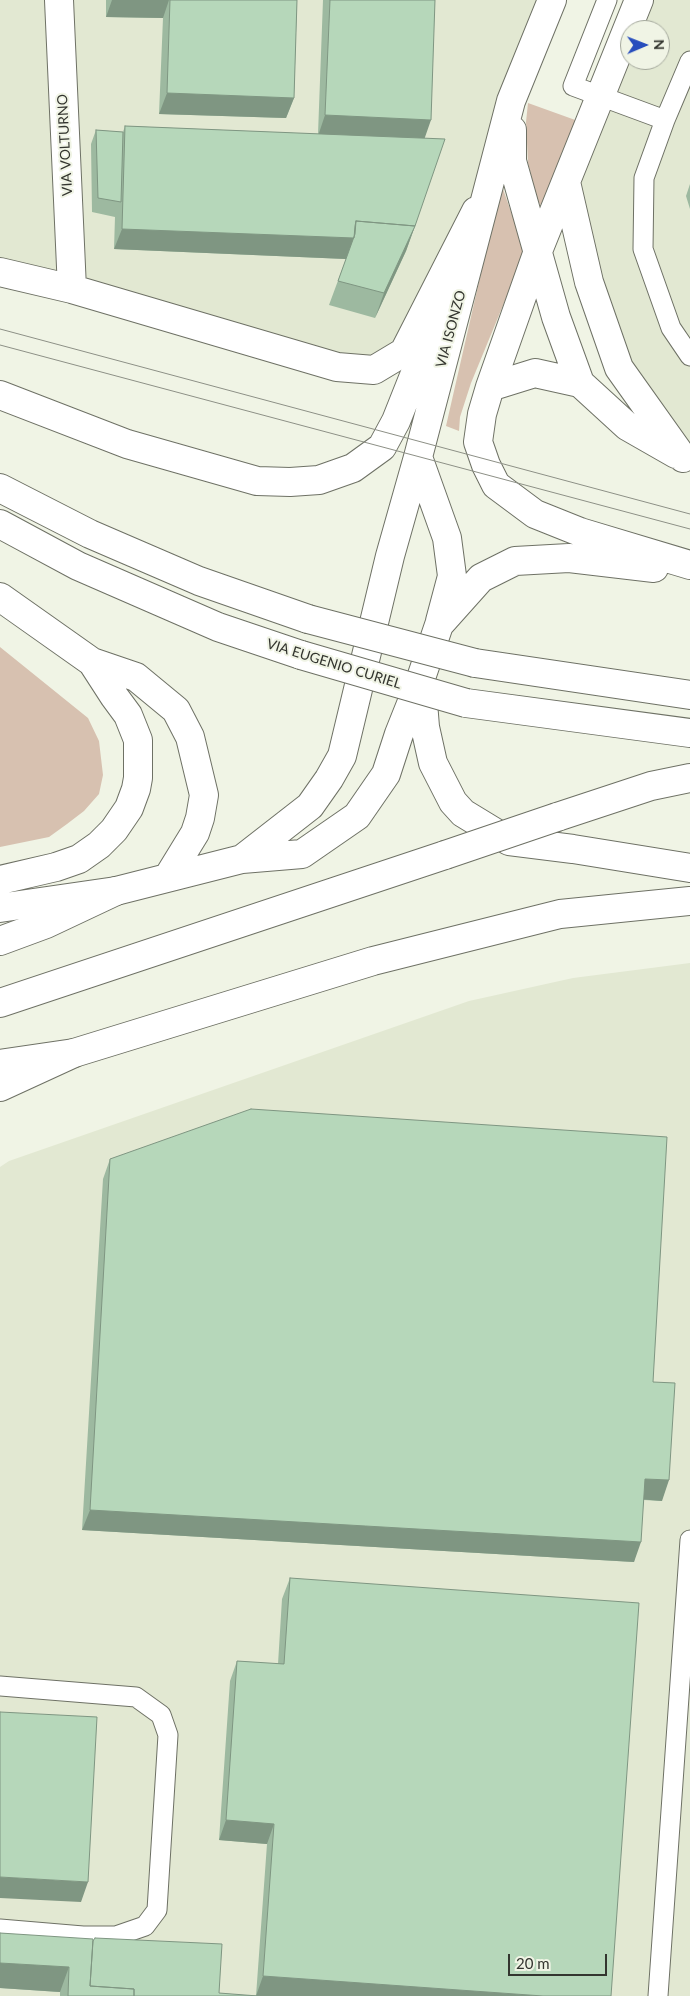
<!DOCTYPE html>
<html>
<head>
<meta charset="utf-8">
<style>
	body { margin:0 }
	#map { position:relative; width:690px; height:1996px; overflow:hidden; background:#f0f4e5; font-family:Lato,sans-serif }
	canvas { display:block }
	.north { position:absolute; left:620px; top:20px; width:50px; height:50px; box-sizing:border-box; background:#f0f4e5; border:1px solid #a4a89c; border-radius:50%; rotate:89deg; font-size:14px; font-weight:700; line-height:20px; text-align:center; color:#33352f }
	.north::after { content:''; display:block; margin:auto; width:18px; height:22px; background:#284ebd; clip-path:polygon(50% 0,100% 100%,50% 72%,0 100%) }
	.scale { position:absolute; left:508px; top:1954px; width:99px; height:22px; box-sizing:border-box; border:2px solid #33352f; border-top:0; padding-left:6px; font-size:15px; line-height:18px; white-space:nowrap; color:#33352f; -webkit-text-stroke:4px #f0f4e5; paint-order:stroke }
</style>
</head>
<body>
<div id="map">
<canvas width="690" height="1996"></canvas>
<div class="north">N</div>
<div class="scale">20 m</div>
</div>
<script>
const ctx = document.querySelector('canvas').getContext('2d');
ctx.lineJoin = 'round';
function fill(path, color) {
  ctx.fillStyle = color;
  ctx.fill(path, 'evenodd');
}
function toPath(rows) {
  const path = new Path2D();
  for (const r of rows) {
    path.moveTo(r[0], r[1]);
    for (let i = 2; i < r.length; i += 2) path.lineTo(r[i], r[i + 1]);
  }
  return path;
}
function trace(path, color, width, dash) {
  ctx.strokeStyle = color;
  ctx.lineWidth = width;
  ctx.lineCap = dash ? 'butt' : 'round';
  ctx.setLineDash(dash || []);
  ctx.stroke(path);
}
function label(font, color, halo, rows, align = 'center') {
  ctx.font = font + ' Lato,sans-serif';
  ctx.lineWidth = 4;
  ctx.setLineDash([]);
  ctx.textBaseline = 'middle';
  ctx.strokeStyle = halo;
  ctx.fillStyle = color;
  for (const [text, x, y, turn = 0] of rows) {
    ctx.save();
    ctx.translate(x, y);
    ctx.rotate((+turn || 0) * Math.PI / 180);
    ctx.textAlign = isNaN(turn) ? turn : align;
    if (halo) ctx.strokeText(text, 0, 0);
    ctx.fillText(text, 0, 0);
    ctx.restore();
  }
}
const built = toPath([
	[0,0,552,0,490,183,404,352,374,370,0,271],
	[639,0,690,0,690,461,619,368,566,182],
	[630,30,660,30,660,60,630,60],
	[690,963,690,1996,0,1996,0,1167,9,1161,469,1001,573,978]
]);
const green = toPath([
	[528,103,578,121,544,208,538,202,528,163,526,122],
	[503,189,525,252,471,383,460,417,459,431,446,426,500,190],
	[0,647,88,718,99,741,103,775,99,794,84,811,67,824,49,837,0,847]
]);
const lane = toPath([
	[607,0,573,86,665,120],
	[690,61,665,120,644,178,643,249,671,328,690,356],
	[0,1686,136,1697,161,1715,168,1735,157,1910,145,1926,116,1936,83,1936,0,1929],
	[658,1996,690,1540]
]);
const street = toPath([
	[59,0,72,289],
	[0,272,72,289,337,367,374,370,404,352,476,211]
]);
const secondary = toPath([
	[639,0,538,251,490,387,482,414,478,442,486,465,496,485,535,514,580,532,690,565],
	[512,130,512,161,556,317,580,383],
	[566,182,589,282,619,368,683,458],
	[490,387,535,373,580,383,627,426,676,454],
	[0,395,127,444,257,481,290,482,319,480,353,468,382,447,396,421,441,308],
	[418,457,447,538,452,576,440,621],
	[0,488,90,534,199,581,308,619],
	[0,524,78,566,218,627,301,655],
	[654,568,569,558,515,561,481,578,439,625,421,678,425,727,433,763,453,802,463,813,509,841,573,849,690,868],
	[0,597,92,662,136,677,176,710,190,737,204,795,200,818,195,833,168,877],
	[475,663,690,695],
	[466,703,690,733],
	[242,859,310,806,329,779,342,756,390,556,418,457,511,101,552,0],
	[0,880,56,867,79,859,99,845,114,830,129,808,136,789,138,778,138,740,128,715,114,696,92,662],
	[0,908,116,891,242,859,302,854,357,816,386,774,399,734,419,684],
	[0,1087,74,1053,373,961,560,914,690,901]
]);
const highway = toPath([
	[557,817,651,786,690,778],
	[0,941,46,924,116,891],
	[0,1003,445,855],
	[0,1064,74,1053]
]);
const tram = toPath([
	[0,329,690,514],
	[0,345,690,529]
]);
const secondaryBridge = toPath([
	[308,619,475,663],
	[301,655,466,703]
]);
const highwayBridge = toPath([
	[445,855,557,817]
]);
const wall = toPath([
	[106,0,297,0,294,98,286,118,159,114,163,18,106,17],
	[323,0,435,0,424,138,415,226,406,251,375,318,329,305,346,259,114,249,115,217,92,212,91,144,96,130,123,132,125,126,318,134],
	[690,184,690,209,686,196],
	[110,1159,653,1382,662,1501,644,1500,634,1562,82,1530,103,1179],
	[290,1578,611,1996,60,1996,60,1992,0,1988,0,1933,93,1941,219,1993,256,1996,267,1844,219,1840,230,1681,237,1661,278,1664,282,1599]
]);
const shadedWall = toPath([
	[112,0,169,0,163,18,106,17],
	[167,93,294,98,286,118,159,114],
	[325,115,431,120,424,140,318,136],
	[415,226,406,251,375,318,384,293],
	[122,229,354,238,346,259,114,249],
	[645,1479,669,1480,662,1501,638,1499],
	[90,1510,641,1542,634,1562,82,1530],
	[226,1820,274,1824,267,1844,219,1840],
	[0,1877,88,1882,81,1902,0,1898],
	[0,1963,69,1967,60,1992,0,1988],
	[263,1976,543,1996,256,1996]
]);
const building = toPath([
	[170,0,297,0,294,98,167,93,170,0],
	[330,0,435,0,431,120,325,115,330,0],
	[125,126,445,139,415,226,356,221,355,226,354,238,122,229,125,126],
	[96,130,123,132,121,202,98,198,96,130],
	[356,221,415,226,384,293,338,281,355,234,356,221],
	[251,1109,667,1137,653,1382,675,1383,669,1480,645,1479,641,1542,90,1510,110,1159,251,1109],
	[290,1578,639,1603,611,1996,543,1996,263,1976,274,1824,226,1820,237,1661,284,1664,290,1578],
	[0,1712,97,1717,88,1882,0,1877,0,1712],
	[0,1933,93,1939,90,1986,134,1989,134,1996,68,1996,69,1967,0,1963,0,1933],
	[95,1938,222,1944,219,1993,258,1996,134,1996,134,1989,90,1986,93,1941,95,1938]
]);
const streetNames = [
	["VIA VOLTURNO",65,145,-93],
	["VIA ISONZO",451,329,-75],
	["VIA EUGENIO CURIEL",334,664,17]
];
fill(built, '#e2e8d2');
fill(green, '#d7c1b0');
trace(lane, '#6e7165', 21);
trace(street, '#6e7165', 30);
trace(secondary, '#6e7165', 30);
trace(highway, '#6e7165', 30);
trace(lane, '#fff', 19);
trace(street, '#fff', 28);
trace(secondary, '#fff', 28);
trace(highway, '#fff', 28);
trace(tram, '#8d9086', 1);
trace(secondaryBridge, '#6e7165', 30, []);
trace(highwayBridge, '#6e7165', 30, []);
trace(secondaryBridge, '#fff', 28);
trace(highwayBridge, '#fff', 28);
fill(wall, '#9db9a0');
fill(shadedWall, '#7f9682');
fill(building, '#b6d7ba');
trace(building, '#7f9682', 1);
label('14px', '#33352f', '#f0f4e5', streetNames);
</script>
</body>
</html>
